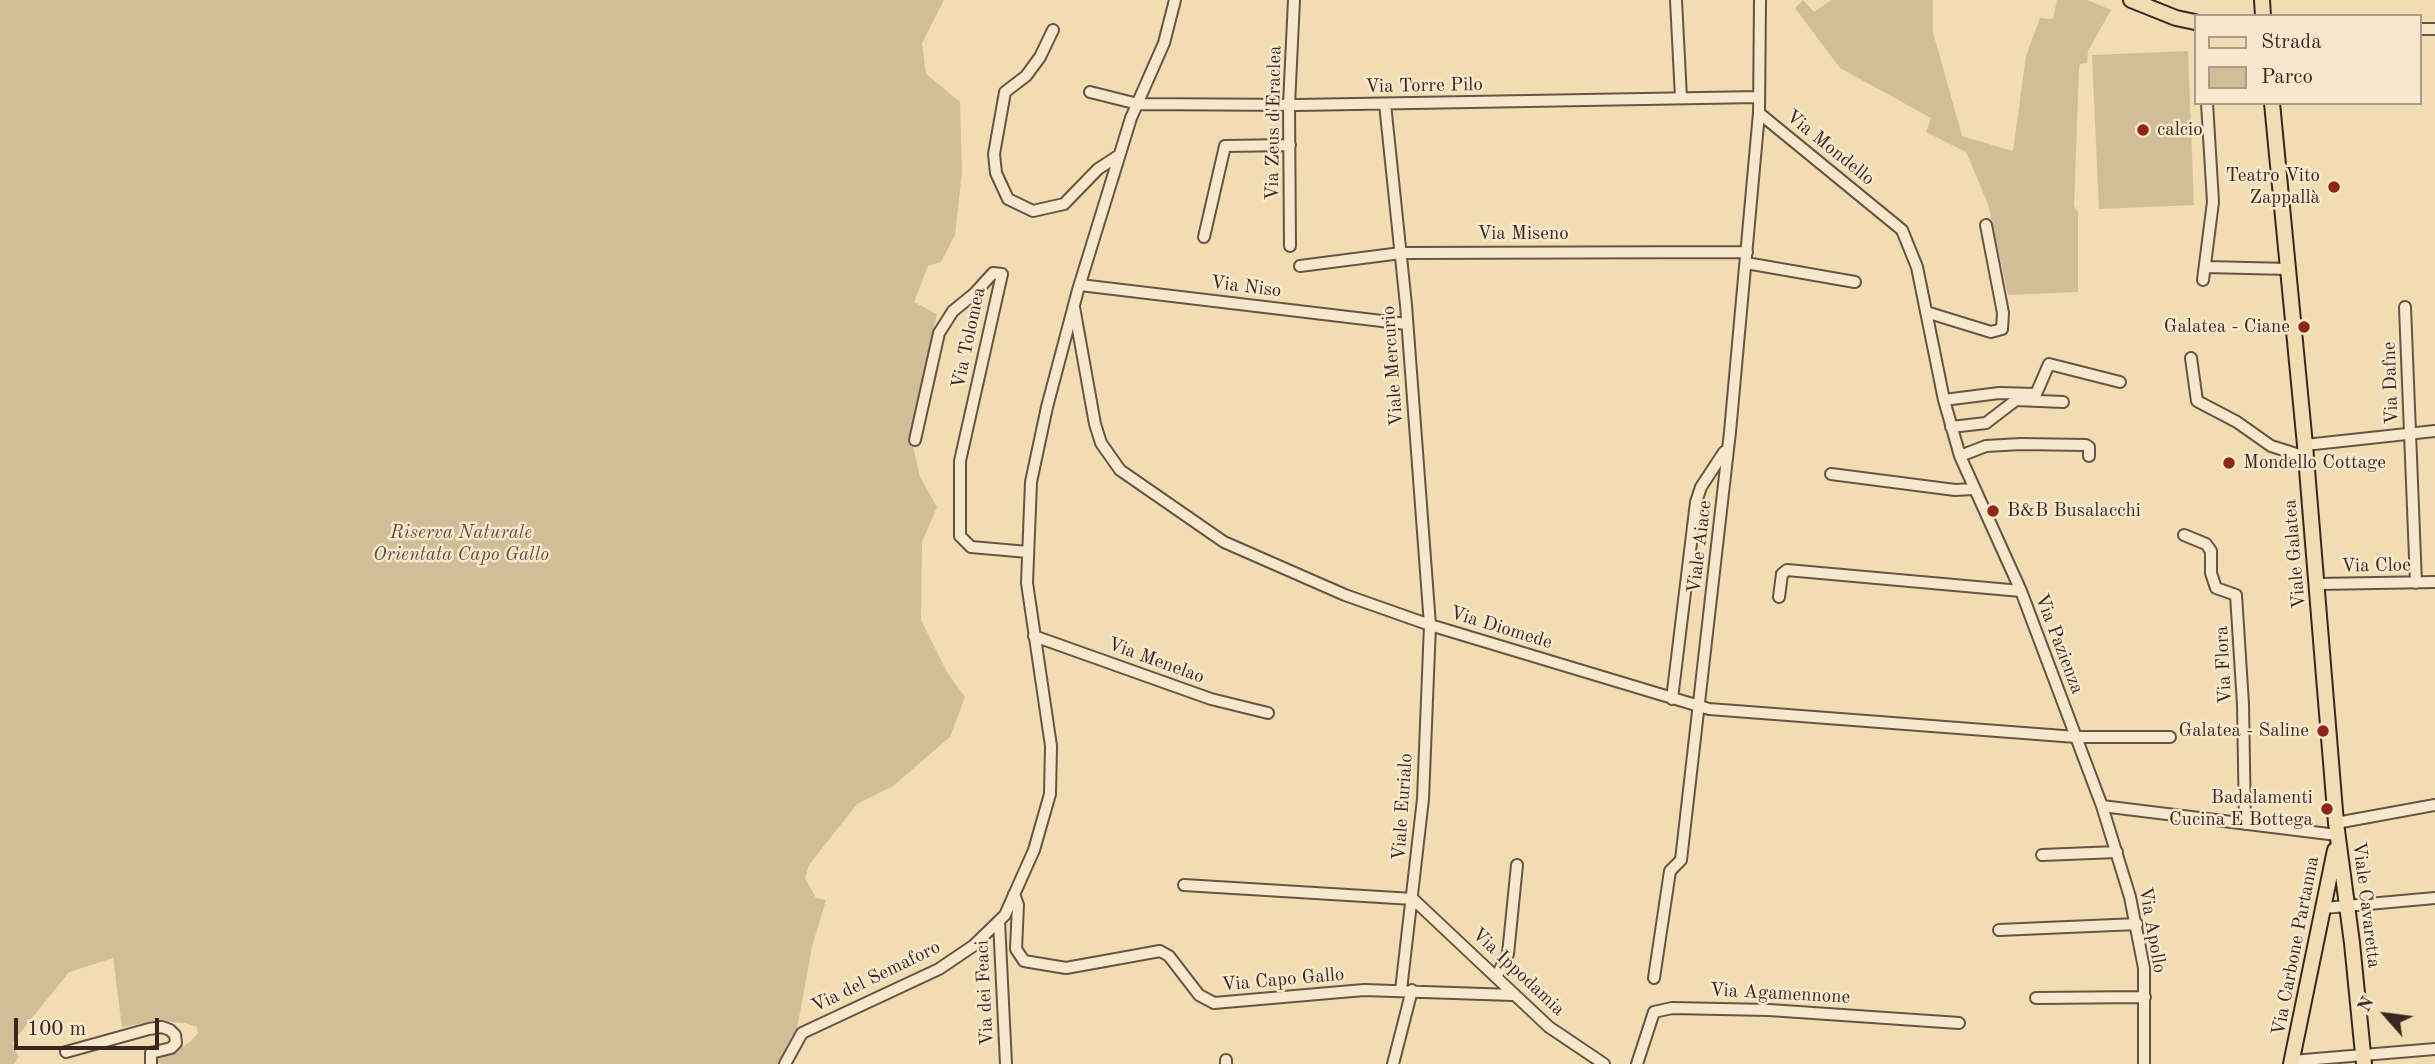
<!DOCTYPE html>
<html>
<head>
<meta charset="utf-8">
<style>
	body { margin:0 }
	#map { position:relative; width:2435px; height:1064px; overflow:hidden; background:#f2dcb2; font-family:"Old Standard TT",serif }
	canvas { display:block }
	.legend { position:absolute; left:2194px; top:14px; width:228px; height:91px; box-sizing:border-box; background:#f7e8cd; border:2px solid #ab9b88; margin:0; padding:9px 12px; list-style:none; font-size:21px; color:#382721 }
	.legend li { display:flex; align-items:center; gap:14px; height:35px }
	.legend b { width:35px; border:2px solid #ab9b88 }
	.north { position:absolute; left:2351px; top:980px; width:70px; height:70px; -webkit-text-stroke:5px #f7e8cd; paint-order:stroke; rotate:298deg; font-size:19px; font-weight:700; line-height:28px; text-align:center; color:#382721 }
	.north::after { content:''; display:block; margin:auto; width:24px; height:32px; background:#382721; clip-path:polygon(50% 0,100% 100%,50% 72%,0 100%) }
	.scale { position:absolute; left:14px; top:1018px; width:145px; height:32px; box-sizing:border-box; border:4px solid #382721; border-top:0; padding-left:9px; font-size:21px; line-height:24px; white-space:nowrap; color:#382721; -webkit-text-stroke:5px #f7e8cd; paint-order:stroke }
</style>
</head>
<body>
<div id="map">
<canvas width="2435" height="1064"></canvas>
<ul class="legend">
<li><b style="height:9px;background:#f2dcb2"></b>Strada</li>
<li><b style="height:19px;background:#d2bd99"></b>Parco</li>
</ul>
<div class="north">N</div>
<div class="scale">100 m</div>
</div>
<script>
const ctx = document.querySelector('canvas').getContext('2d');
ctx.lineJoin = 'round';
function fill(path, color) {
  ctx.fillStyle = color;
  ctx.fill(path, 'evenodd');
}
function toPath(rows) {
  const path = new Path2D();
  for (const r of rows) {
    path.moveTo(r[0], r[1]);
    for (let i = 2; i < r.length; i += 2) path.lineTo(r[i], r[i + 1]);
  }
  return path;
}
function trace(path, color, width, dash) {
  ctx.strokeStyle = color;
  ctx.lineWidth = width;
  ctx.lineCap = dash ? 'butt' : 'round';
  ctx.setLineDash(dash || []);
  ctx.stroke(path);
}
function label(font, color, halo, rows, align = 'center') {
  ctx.font = font + ' "Old Standard TT",serif';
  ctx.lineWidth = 5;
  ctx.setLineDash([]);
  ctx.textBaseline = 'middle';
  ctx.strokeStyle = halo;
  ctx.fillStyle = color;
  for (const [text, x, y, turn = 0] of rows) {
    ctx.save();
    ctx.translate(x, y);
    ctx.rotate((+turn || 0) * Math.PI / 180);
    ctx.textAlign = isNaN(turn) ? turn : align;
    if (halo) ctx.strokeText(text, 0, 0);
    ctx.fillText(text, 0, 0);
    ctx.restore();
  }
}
const green = toPath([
	[0,0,944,0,922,43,926,74,960,102,962,172,955,235,941,262,928,266,914,302,937,314,910,433,920,477,937,507,922,542,921,620,947,672,965,697,950,737,893,786,857,804,809,865,805,878,816,898,826,900,812,947,796,1034,779,1064,162,1064,156,1062,157,1056,177,1051,190,1042,198,1033,197,1027,185,1023,155,1021,122,1027,113,958,69,972,12,1043,19,1057,14,1064,0,1064],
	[1803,0,1814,12,1831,0,1933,0,1933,32,1962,136,2013,151,2026,56,2040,18,2053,19,2057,0,2087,0,2111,10,2088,51,2087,63,2080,64,2079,69,2074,206,2078,212,2078,292,2008,295,1988,204,1966,152,1926,132,1931,118,1840,68,1795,8],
	[2188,51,2194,205,2099,209,2092,55]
]);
const minor = toPath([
	[1676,0,1681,98],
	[1760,0,1759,113,1902,230,1917,267,1944,400,1960,456,2021,591,2102,806,2130,897,2144,968,2144,1064],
	[2419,29,2435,29],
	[1053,30,1040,57,1026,76,1005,92,994,154,996,173,1008,199,1033,211,1064,204,1098,169,1118,156],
	[1090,92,1138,104,1297,105,1759,97],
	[1385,104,1406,305,1430,625,1423,799,1401,990],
	[1204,237,1225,146,1290,145],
	[1290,246,1289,105,1294,0],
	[1746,263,1855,282],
	[1300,266,1401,253,1747,252],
	[2206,267,2289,269],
	[2203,280,2213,202,2207,103],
	[1080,285,1407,324],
	[1074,307,1095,424,1101,443,1120,470,1224,542,1345,595,1430,625,1709,709,2076,737,2170,737],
	[2405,307,2416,583],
	[1926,312,1991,332,2002,329,2003,313,1986,225],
	[2191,358,2197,401,2237,422,2271,446,2306,457],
	[1944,400,1999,393,2036,394,2049,364,2120,382],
	[1951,427,1986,423,2016,400,2063,402],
	[915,440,939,333,953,311,974,294,993,273,1002,274,960,461,960,536,971,547,1028,552],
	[2305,445,2435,431],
	[1960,456,1986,446,2021,444,2086,445,2089,447,2089,456],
	[1831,474,1955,490,1973,489],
	[2184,535,2206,544,2211,551,2211,573,2216,588,2236,595,2243,704,2245,824],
	[2317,584,2435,582],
	[1779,597,1782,574,1787,570,2021,591],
	[1034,636,1211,699,1268,713],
	[1672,699,1696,502,1701,487,1724,452],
	[2102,806,2337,835],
	[2336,823,2435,805],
	[2042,855,2117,852],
	[1184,885,1413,899,1549,1027,1604,1064],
	[1014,894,1018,905,1016,949,1024,961,1066,968,1160,951,1169,956,1199,995,1214,1003,1364,990,1513,995],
	[2324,908,2435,898],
	[999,921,1006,1064],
	[1999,930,2137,924],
	[1496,977,1508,954,1517,865],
	[1654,978,1670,871,1681,860,1730,432,1759,113],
	[2036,998,2145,997],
	[66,1052,149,1029,162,1027,170,1030,175,1035,176,1043,171,1048,151,1053,151,1064],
	[1226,1060,1226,1064],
	[2292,1061,2435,1049],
	[785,1064,802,1033,939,969,973,946,1005,915,1034,850,1050,794,1051,746,1027,583,1031,482,1047,407,1078,290,1131,118,1164,43,1175,0],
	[1393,1064,1412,990],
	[1637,1064,1654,1012,1672,1008,1769,1010,1959,1023]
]);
const major = toPath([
	[2131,0,2176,18,2195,22],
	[2262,0,2263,16],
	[2272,103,2305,445,2336,823,2352,943,2364,1064],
	[2291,1064,2335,850]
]);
const markers = [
	[2143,130,7,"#8f2418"],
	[2334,187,7,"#8f2418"],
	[2304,327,7,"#8f2418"],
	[2229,463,7,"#8f2418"],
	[1993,511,7,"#8f2418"],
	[2323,731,7,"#8f2418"],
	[2327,809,7,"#8f2418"]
];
const streetNames = [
	["Via Torre Pilo",1424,86,-1],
	["Via Zeus d'Eraclea",1274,123,-89],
	["Via Mondello",1830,148,39],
	["Via Miseno",1523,234],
	["Via Niso",1246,287,7],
	["Via Tolomea",969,338,-78],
	["Viale Mercurio",1393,366,-94],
	["Via Dafne",2391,383,-92],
	["Viale Aiace",1700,547,-83],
	["Viale Galatea",2295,554,-95],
	["Via Cloe",2376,566,-1],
	["Via Diomede",1501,628,17],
	["Via Pazienza",2059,644,69],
	["Via Menelao",1156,661,20],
	["Via Flora",2224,665,-93],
	["Viale Eurialo",1403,807,-86],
	["Viale Cavaretta",2366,905,83],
	["Via Apollo",2152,930,80],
	["Via Carbone Partanna",2296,946,-79],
	["Via Ippodamia",1518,972,43],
	["Via del Semaforo",876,977,-26],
	["Via Capo Gallo",1283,980,-5],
	["Via dei Feaci",985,993,-93],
	["Via Agamennone",1780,994,3]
];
const poiNames = [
	["calcio",2157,130,"left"],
	["Teatro Vito",2320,176],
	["Zappallà",2320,198],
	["Galatea - Ciane",2290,327],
	["Mondello Cottage",2243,463,"left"],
	["B&B Busalacchi",2007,511,"left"],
	["Galatea - Saline",2309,731],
	["Badalamenti",2313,798],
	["Cucina E Bottega",2313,820]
];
const parkNames = [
	["Riserva Naturale",461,533],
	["Orientata Capo Gallo",461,555]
];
fill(green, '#d2bd99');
trace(minor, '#665445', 14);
trace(major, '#382721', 18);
trace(minor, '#f7e8cd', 10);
trace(major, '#f2dcb2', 14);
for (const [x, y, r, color] of markers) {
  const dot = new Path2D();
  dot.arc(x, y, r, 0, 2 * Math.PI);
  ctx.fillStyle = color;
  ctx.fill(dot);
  trace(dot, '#f7e8cd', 2.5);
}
label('19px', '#382721', '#f7e8cd', streetNames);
label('19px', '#382721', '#f7e8cd', poiNames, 'right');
label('italic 19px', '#5e4c3f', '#f7e8cd', parkNames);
</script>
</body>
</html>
